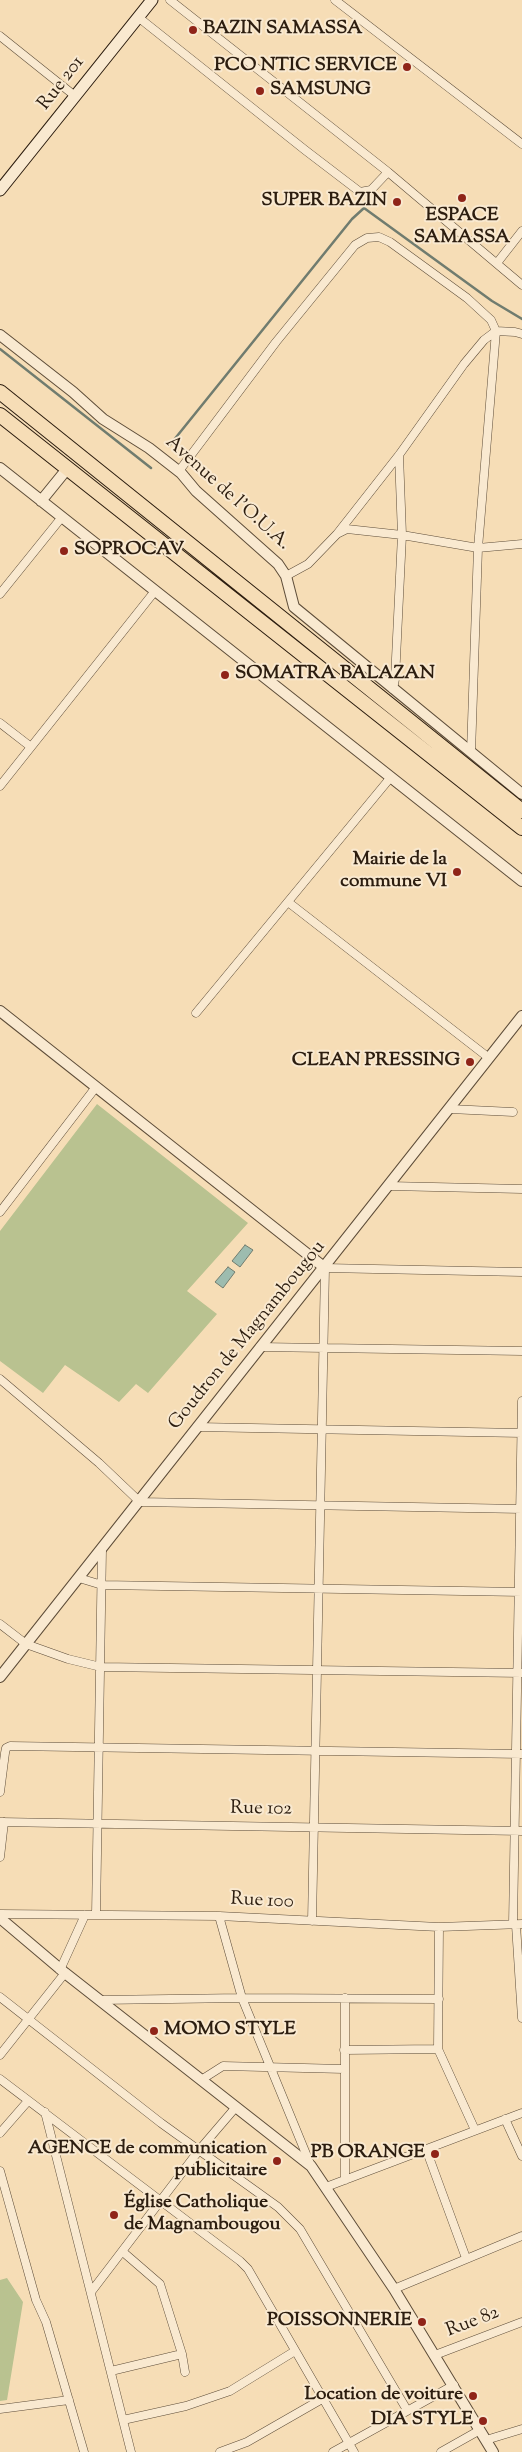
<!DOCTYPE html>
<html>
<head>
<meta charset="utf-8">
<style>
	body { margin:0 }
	canvas { display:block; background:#f6ddb6 }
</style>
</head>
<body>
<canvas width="522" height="2452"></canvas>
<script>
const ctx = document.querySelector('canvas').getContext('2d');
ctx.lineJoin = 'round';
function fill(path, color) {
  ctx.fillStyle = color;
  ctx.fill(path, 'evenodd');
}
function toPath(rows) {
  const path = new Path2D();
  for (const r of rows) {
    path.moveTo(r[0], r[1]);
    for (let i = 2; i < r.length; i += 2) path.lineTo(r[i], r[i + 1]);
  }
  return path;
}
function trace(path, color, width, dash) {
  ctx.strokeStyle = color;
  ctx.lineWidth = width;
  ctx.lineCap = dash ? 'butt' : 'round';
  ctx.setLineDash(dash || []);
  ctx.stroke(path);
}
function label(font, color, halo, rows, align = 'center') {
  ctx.font = font + ' "Sorts Mill Goudy",serif';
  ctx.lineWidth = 4;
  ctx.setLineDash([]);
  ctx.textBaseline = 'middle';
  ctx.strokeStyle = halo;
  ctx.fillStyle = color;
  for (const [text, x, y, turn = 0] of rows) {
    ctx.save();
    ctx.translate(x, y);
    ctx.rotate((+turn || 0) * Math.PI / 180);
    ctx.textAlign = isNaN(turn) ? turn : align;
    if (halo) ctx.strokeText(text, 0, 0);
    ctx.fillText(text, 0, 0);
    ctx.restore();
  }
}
const green = toPath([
	[97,1104,248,1223,187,1291,217,1314,148,1393,136,1384,119,1402,65,1365,43,1393,0,1361,0,1231],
	[7,2278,23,2302,7,2400,0,2401,0,2280]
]);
const water = toPath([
	[245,1245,253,1250,240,1267,232,1261,245,1245],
	[228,1267,235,1272,223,1288,215,1282,228,1267]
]);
const stream = toPath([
	[0,349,151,468],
	[169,446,352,219,364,208,492,301,522,319]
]);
const minor = toPath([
	[170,0,388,172,522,285],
	[335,0,522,144],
	[138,17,305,150,360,192,371,190,388,172],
	[0,36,75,96],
	[497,263,522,231],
	[179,471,276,342,355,245,367,238,379,237,390,242,467,298,491,320,496,331,478,548,471,752],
	[337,534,399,455,464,364,484,340,496,331,515,332,522,334],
	[286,576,308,564,337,534,347,529,402,535,478,548,522,544],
	[0,594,62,517],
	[393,689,395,679,402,535,399,455],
	[0,723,31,747],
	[0,786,155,591],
	[288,902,489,1058],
	[196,1013,391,777],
	[450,1109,513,1112],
	[389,1186,522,1189],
	[0,1212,96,1087],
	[260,1347,522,1351],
	[0,1379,99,1463,140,1502,522,1509],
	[197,1427,522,1433],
	[79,1578,102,1585,522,1592],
	[0,1624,26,1644,68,1659,101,1667,522,1673],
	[0,1792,5,1753,6,1748,10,1746,522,1754],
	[0,1822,522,1831],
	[0,1857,4,1822],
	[0,1914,219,1916,439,1927,522,1924],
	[96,1915,102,1549],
	[219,1916,242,1998,311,2166],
	[312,1921,325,1268,522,1272],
	[513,1924,522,1401],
	[516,1925,522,2018],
	[439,1927,438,2049,475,2130],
	[60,1970,85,1915],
	[0,1997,161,2123,278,2207,300,2229,407,2410],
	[99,2000,242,1998,439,1999],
	[344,2050,438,2049],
	[0,2055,65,1973],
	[0,2079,240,2261,248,2269,354,2452],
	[201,2080,223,2066,344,2069],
	[45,2112,131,2452],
	[505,2119,522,2156],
	[0,2133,28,2101],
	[426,2149,466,2258],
	[0,2171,36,2300,46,2322,84,2452],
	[345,2180,345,1998],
	[326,2187,522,2113],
	[123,2252,160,2284,182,2354,185,2372],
	[394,2289,522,2236],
	[91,2292,200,2149,236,2107],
	[435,2355,522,2322],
	[111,2371,182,2354],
	[0,2409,69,2400],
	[123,2420,186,2406,230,2391,295,2351],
	[486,2440,522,2429],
	[220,2452,247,2442,322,2399],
	[333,2452,454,2385],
	[441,2452,480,2430]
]);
const tertiary = toPath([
	[0,335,73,392,103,419,149,448,181,473,196,491,278,564,286,576,294,607,522,794],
	[0,468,522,881],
	[41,501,67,469],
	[0,1011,325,1268],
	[0,1677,522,1016],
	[0,1918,65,1973,311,2166,394,2289,493,2452]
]);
const secondary = toPath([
	[0,190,152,0]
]);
const trunk = toPath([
	[0,392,522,811],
	[0,415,522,828]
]);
const markers = [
	[193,30,5,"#8f2418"],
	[407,67,5,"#8f2418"],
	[260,91,5,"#8f2418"],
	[462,198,5,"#8f2418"],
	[397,202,5,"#8f2418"],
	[64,551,5,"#8f2418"],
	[225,675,5,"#8f2418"],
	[457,872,5,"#8f2418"],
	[470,1062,5,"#8f2418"],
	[154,2031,5,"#8f2418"],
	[435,2154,5,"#8f2418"],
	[277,2161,5,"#8f2418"],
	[114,2215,5,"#8f2418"],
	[422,2322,5,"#8f2418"],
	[473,2396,5,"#8f2418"],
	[483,2421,5,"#8f2418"]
];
const poiNames = [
	["BAZIN SAMASSA",203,30,"left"],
	["PCO NTIC SERVICE",397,67],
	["SAMSUNG",270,91,"left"],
	["SUPER BAZIN",387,202],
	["ESPACE",462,217,"center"],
	["SAMASSA",462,239,"center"],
	["SOPROCAV",74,551,"left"],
	["SOMATRA BALAZAN",235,675,"left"],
	["Mairie de la",447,861],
	["commune VI",447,883],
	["CLEAN PRESSING",460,1062],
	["MOMO STYLE",164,2031,"left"],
	["AGENCE de communication",267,2150],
	["publicitaire",267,2172],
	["PB ORANGE",425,2154],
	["Église Catholique",124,2204,"left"],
	["de Magnambougou",124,2226,"left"],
	["POISSONNERIE",412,2322],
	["Location de voiture",463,2396],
	["DIA STYLE",473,2421]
];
const streetNames = [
	["Rue 201",62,84,-52],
	["Avenue de l'O.U.A.",227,494,42],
	["Goudron de Magnambougou",248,1336,-51],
	["Rue 102",261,1810,1],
	["Rue 100",262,1902,3],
	["Rue 82",473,2323,-21]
];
fill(green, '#b9c290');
fill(water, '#9dbcaf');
trace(water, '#707c6f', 1);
trace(stream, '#707c6f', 2.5);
trace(minor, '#5e4d39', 9);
trace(tertiary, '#5e4d39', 12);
trace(secondary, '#2c1d0f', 13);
trace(trunk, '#2c1d0f', 16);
trace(minor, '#f9e9d0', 8);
trace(tertiary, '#f9e9d0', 10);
trace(secondary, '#f9e9d0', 11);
trace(trunk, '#f6ddb6', 14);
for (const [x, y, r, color] of markers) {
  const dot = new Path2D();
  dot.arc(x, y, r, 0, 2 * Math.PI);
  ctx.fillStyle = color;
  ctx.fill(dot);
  trace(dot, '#f9e9d0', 2);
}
label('bold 19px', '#2c1d0f', '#f9e9d0', poiNames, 'right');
label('19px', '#2c1d0f', '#f9e9d0', streetNames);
</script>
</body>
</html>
